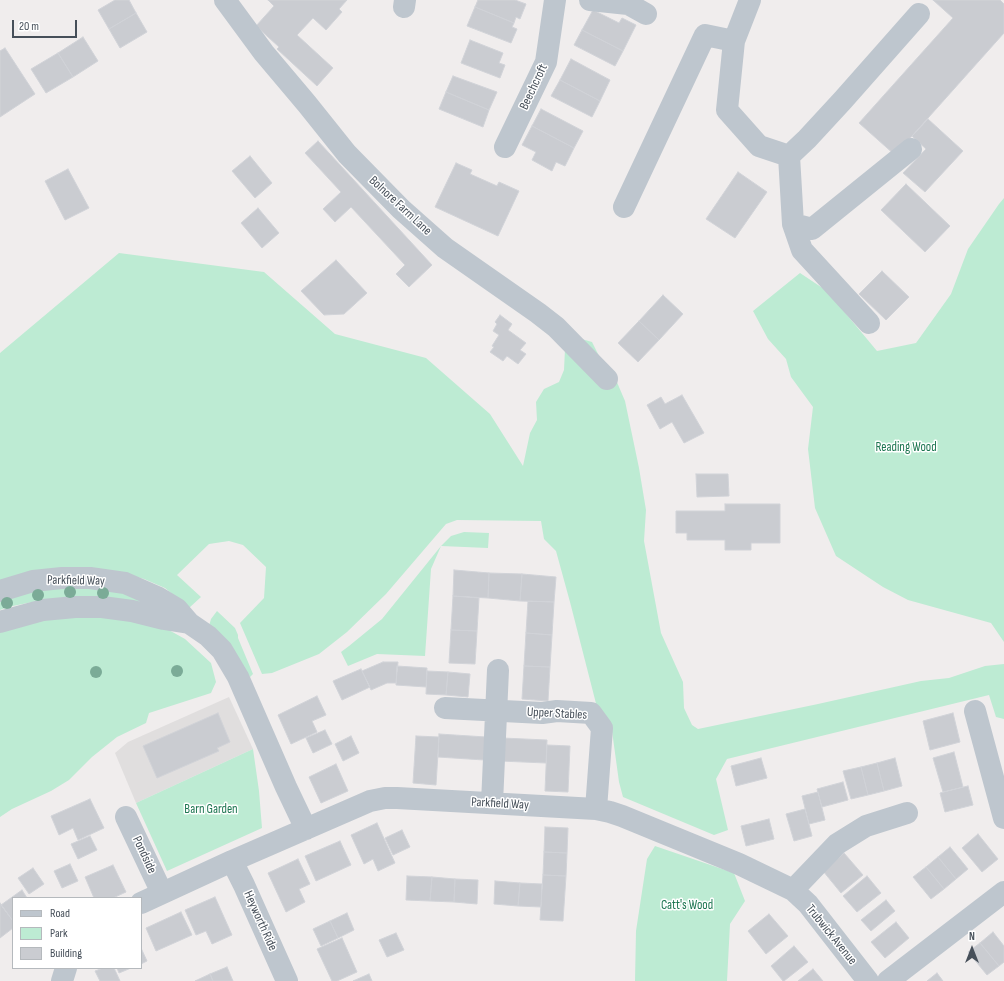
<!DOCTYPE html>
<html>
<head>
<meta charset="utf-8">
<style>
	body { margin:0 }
	#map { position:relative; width:1004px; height:981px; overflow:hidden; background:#f0eded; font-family:"Sofia Sans Condensed",sans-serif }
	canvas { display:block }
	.legend { position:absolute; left:12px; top:897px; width:130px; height:72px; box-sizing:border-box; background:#fff; border:1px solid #b5b9bd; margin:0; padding:5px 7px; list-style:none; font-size:12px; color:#464f59 }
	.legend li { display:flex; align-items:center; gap:8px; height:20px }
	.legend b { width:20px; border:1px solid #b5b9bd }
	.north { position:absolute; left:952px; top:929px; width:40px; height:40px; -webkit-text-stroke:3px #fff; paint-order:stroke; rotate:0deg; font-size:11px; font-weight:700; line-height:16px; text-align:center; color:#464f59 }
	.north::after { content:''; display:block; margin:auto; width:14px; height:18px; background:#464f59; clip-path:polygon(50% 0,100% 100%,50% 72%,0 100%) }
	.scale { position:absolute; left:12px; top:20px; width:65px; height:18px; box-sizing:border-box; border:2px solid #464f59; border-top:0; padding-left:5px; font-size:12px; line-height:14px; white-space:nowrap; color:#464f59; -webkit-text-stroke:3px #fff; paint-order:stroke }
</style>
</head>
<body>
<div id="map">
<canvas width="1004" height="981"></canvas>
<ul class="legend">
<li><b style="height:5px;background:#bec6ce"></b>Road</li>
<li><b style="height:11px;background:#bdebd3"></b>Park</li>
<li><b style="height:11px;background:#caccd1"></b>Building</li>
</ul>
<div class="north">N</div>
<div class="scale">20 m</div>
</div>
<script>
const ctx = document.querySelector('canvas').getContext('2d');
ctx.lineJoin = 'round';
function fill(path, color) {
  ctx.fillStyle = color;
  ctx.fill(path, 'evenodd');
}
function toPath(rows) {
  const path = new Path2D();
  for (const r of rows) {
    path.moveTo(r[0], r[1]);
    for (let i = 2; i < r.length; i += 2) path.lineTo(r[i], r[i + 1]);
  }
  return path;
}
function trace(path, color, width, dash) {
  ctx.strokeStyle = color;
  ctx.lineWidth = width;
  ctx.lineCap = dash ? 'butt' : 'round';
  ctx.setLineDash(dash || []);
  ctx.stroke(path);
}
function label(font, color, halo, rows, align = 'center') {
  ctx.font = font + ' "Sofia Sans Condensed",sans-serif';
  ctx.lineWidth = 3;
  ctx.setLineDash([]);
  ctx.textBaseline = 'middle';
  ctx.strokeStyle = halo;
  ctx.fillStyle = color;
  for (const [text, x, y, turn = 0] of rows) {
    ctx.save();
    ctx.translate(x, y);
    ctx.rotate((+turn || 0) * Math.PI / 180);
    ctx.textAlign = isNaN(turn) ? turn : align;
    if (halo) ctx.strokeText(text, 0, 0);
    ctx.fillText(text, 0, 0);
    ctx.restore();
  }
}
const education = toPath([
	[229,697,253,749,136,803,115,753,128,742]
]);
const green = toPath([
	[1004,198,1004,642,991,623,908,600,883,587,836,556,815,508,808,449,813,407,791,377,786,359,768,339,753,311,800,273,827,291,877,351,916,343,951,294,968,249,999,204],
	[119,253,264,272,335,334,426,358,490,414,523,466,530,433,537,420,536,402,544,389,559,382,564,370,565,349,578,338,592,342,602,362,616,380,625,401,639,468,646,510,644,541,661,633,683,682,684,708,692,725,698,729,818,704,921,681,949,678,985,666,1004,664,1004,719,996,717,989,695,727,759,716,779,728,830,714,835,623,797,619,782,612,731,601,723,570,602,556,551,544,539,541,521,457,520,446,524,386,594,347,632,319,654,272,673,262,674,240,623,264,598,266,567,243,545,229,541,209,544,177,575,201,597,189,608,165,588,144,579,123,573,0,582,0,353],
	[464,532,489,533,488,548,441,546,431,569,425,656,377,654,348,666,341,652,349,646,382,619,441,546,451,536],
	[108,588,145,597,143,606,42,600,8,607,0,610,0,602,7,598,42,589],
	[217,611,235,628,238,635,238,638,253,674,250,677,232,648,209,626,211,619],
	[71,617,106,617,136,622,167,629,185,639,211,663,216,682,211,693,149,713,146,723,117,737,92,757,69,780,51,791,12,809,0,817,0,631,36,621],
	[253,749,259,791,262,828,167,871,136,803],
	[655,846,734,873,745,901,730,924,727,981,635,981,636,931,647,859]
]);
const building = toPath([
	[115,0,129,0,136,13,109,29,98,10,115,0],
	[268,0,347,0,339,9,342,12,326,30,313,18,297,35,333,68,317,86,277,49,279,47,256,26,274,6,268,0],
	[478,0,515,0,526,4,520,19,516,17,514,23,475,7,478,0],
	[933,0,1000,0,1004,4,1004,33,895,155,859,123,953,18,933,0],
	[475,7,514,23,512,27,517,29,511,43,467,26,475,7],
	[593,10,619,23,622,18,636,25,623,51,582,30,593,10],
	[136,13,147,32,120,48,109,29,136,13],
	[582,30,623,51,615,66,574,45,582,30],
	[83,37,98,61,73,77,58,53,83,37],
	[470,40,503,53,499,63,505,65,500,78,461,63,470,40],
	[5,48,35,94,0,117,0,51,5,48],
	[58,53,73,77,46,93,31,69,58,53],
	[571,59,610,80,600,101,560,80,571,59],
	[453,76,497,92,489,110,446,92,453,76],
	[560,80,600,101,592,117,551,96,560,80],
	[446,92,489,110,483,127,439,109,446,92],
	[541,109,583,131,574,148,532,126,541,109],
	[928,119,963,151,925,192,903,173,926,149,912,136,928,119],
	[532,126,574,148,565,166,556,162,552,171,532,160,536,152,522,145,532,126],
	[318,141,432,265,409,287,396,274,405,265,351,207,335,222,323,209,341,192,305,153,318,141],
	[250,156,272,183,255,198,232,171,250,156],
	[456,163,472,170,470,174,497,186,499,182,519,191,498,236,435,207,456,163],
	[68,169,89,208,65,220,45,181,68,169],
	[738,172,767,192,735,238,706,219,738,172],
	[906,184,950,226,925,252,881,210,906,184],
	[258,208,279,233,262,248,241,223,258,208],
	[336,260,367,293,344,314,324,315,301,291,336,260],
	[882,271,909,297,886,320,859,294,882,271],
	[663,295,683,314,659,340,639,321,663,295],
	[500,315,512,324,508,330,526,343,520,350,526,354,518,364,507,356,503,361,490,352,494,347,492,346,499,335,493,331,497,324,495,322,500,315],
	[639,321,659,340,638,362,618,343,639,321],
	[682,395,704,433,684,443,672,422,660,429,647,405,661,397,665,404,682,395],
	[696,474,728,474,729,496,697,497,696,474],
	[725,504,780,504,780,543,751,543,751,550,725,550,725,540,687,540,687,533,676,533,676,511,725,511,725,504],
	[454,570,489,573,488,598,453,596,454,570],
	[489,573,522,574,520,601,488,598,489,573],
	[522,574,556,577,554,602,520,601,522,574],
	[453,596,479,598,477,631,451,630,453,596],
	[528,601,554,602,552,635,526,633,528,601],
	[451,630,477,631,475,664,449,663,451,630],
	[526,633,552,635,550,667,524,666,526,633],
	[383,662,398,662,396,683,387,683,371,690,362,671,383,662],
	[397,666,427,668,426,687,396,685,397,666],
	[524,666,550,667,548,701,522,699,524,666],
	[361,669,370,687,342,700,333,681,361,669],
	[427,671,448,672,446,695,426,694,427,671],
	[448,672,470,674,468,697,446,695,448,672],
	[317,696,326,715,312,721,317,732,291,744,278,715,317,696],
	[218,713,230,742,217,748,219,751,157,778,143,746,218,713],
	[953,713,960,742,930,750,923,721,953,713],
	[325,730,332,744,313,753,306,738,325,730],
	[439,734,486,737,484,760,438,757,439,734],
	[351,736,359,753,343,761,335,744,351,736],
	[416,736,439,737,436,785,413,783,416,736],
	[502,738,547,740,546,763,500,761,502,738],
	[547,745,570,746,568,792,545,791,547,745],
	[954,752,963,787,943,792,933,758,954,752],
	[761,758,767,778,736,786,731,766,761,758],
	[895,758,902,786,884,791,877,763,895,758],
	[877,763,884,791,868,795,861,767,877,763],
	[336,764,348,791,321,803,309,777,336,764],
	[861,767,868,795,851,799,843,771,861,767],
	[843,782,848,800,822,807,817,789,843,782],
	[968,786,973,805,945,812,940,793,968,786],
	[818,792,825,820,809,824,802,796,818,792],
	[90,799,104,828,78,840,73,828,59,835,51,816,90,799],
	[805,809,812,836,794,841,786,814,805,809],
	[769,819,774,839,746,846,741,826,769,819],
	[377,823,395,863,378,871,373,859,364,864,351,835,377,823],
	[545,827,568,828,567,853,544,852,545,827],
	[402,830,410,847,393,855,385,838,402,830],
	[978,834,998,859,982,872,962,848,978,834],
	[90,836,97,850,78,859,71,844,90,836],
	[340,841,351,865,316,881,305,856,340,841],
	[950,847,968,869,956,879,938,857,950,847],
	[544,852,567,853,566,876,543,875,544,852],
	[844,853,863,875,841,893,823,871,844,853],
	[938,857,956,879,944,889,926,867,938,857],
	[298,859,310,884,299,889,305,902,286,912,268,873,298,859],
	[70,864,78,881,62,888,54,871,70,864],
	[113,865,126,892,113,898,94,898,85,877,113,865],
	[926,867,944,889,931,899,913,877,926,867],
	[33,868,44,884,29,894,18,878,33,868],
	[543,875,566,876,563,921,540,920,543,875],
	[407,876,432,877,430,901,406,900,407,876],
	[867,876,881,893,857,912,843,896,867,876],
	[432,877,455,879,454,902,430,901,432,877],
	[455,879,478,880,477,904,454,902,455,879],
	[495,881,520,883,518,906,494,904,495,881],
	[520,883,542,884,541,907,518,906,520,883],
	[22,890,27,898,13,898,13,921,1,905,22,890],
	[215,897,232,935,212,944,206,931,196,935,185,910,215,897],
	[886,900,895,911,871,931,861,920,886,900],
	[0,903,13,921,13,928,0,938,0,903],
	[181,912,192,935,156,951,146,928,181,912],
	[347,913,354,930,338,938,330,921,347,913],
	[769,914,788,936,766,954,748,931,769,914],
	[330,921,338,938,321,946,313,929,330,921],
	[896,922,909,938,885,958,871,942,896,922],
	[993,932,1004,946,1004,962,999,966,980,943,993,932],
	[396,933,404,950,387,957,379,940,396,933],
	[342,938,357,972,337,981,332,981,317,949,342,938],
	[980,943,999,966,987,975,968,952,980,943],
	[794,946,808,962,784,981,783,981,771,966,794,946],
	[141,948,147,961,141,964,141,948],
	[227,967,233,981,213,981,210,974,227,967],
	[103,968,114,968,120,981,100,981,95,971,103,968],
	[117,968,131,968,119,973,117,968],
	[813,969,823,981,798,981,813,969],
	[937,973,943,981,927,981,937,973],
	[210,974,213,981,195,981,210,974],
	[369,974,372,981,353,981,369,974]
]);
const minor = toPath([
	[225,0,264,53,307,104,347,154,401,209,445,248,538,313,556,327,607,379],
	[590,0,628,4,646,14],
	[750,0,734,41,727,110,759,146,789,156,807,139,843,100,919,14],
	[404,7,405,0],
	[505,147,546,62,555,0],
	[789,156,793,224,802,250,869,323],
	[624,207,705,35,734,41],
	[793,224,812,229,911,149],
	[0,591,33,581,62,578,90,578,125,583,157,597,177,609,189,623,208,636,222,650,238,677,286,787,306,829],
	[0,622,43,610,75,607,102,607,132,611,164,619,189,623],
	[445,708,542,713,557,711,591,713,602,728,596,809],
	[975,711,1004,818],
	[492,803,498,670],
	[126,817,162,893],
	[232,861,244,885,287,981],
	[793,890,837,844,866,826,907,813],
	[141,903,232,861,370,801,385,798,397,798,596,809,610,812,622,816,739,864,793,890,808,904,868,981],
	[62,981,66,968],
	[888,981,1004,892]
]);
const trees = [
	[70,592],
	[103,593],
	[38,595],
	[7,603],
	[177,671],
	[96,672]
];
const streetNames = [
	["Beechcroft",534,87,-65],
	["Bolnore Farm Lane",400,206,43],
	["Parkfield Way",76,581,1],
	["Upper Stables",557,714,3],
	["Parkfield Way",500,804,3],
	["Pondside",144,855,65],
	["Heyworth Ride",260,921,66],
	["Trubwick Avenue",831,935,51]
];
const parkNames = [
	["Reading Wood",906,448],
	["Barn Garden",211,810],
	["Catt's Wood",687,906]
];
fill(education, '#e0dede');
fill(green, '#bdebd3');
fill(building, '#caccd1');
trace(building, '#d1d3d8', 1);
trace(minor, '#bec6ce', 22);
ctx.fillStyle = '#7bab97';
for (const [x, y] of trees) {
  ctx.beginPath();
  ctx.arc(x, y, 6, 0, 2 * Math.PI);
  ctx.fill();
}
label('13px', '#464f59', '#fff', streetNames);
label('13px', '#1c7550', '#fff', parkNames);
</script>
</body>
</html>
